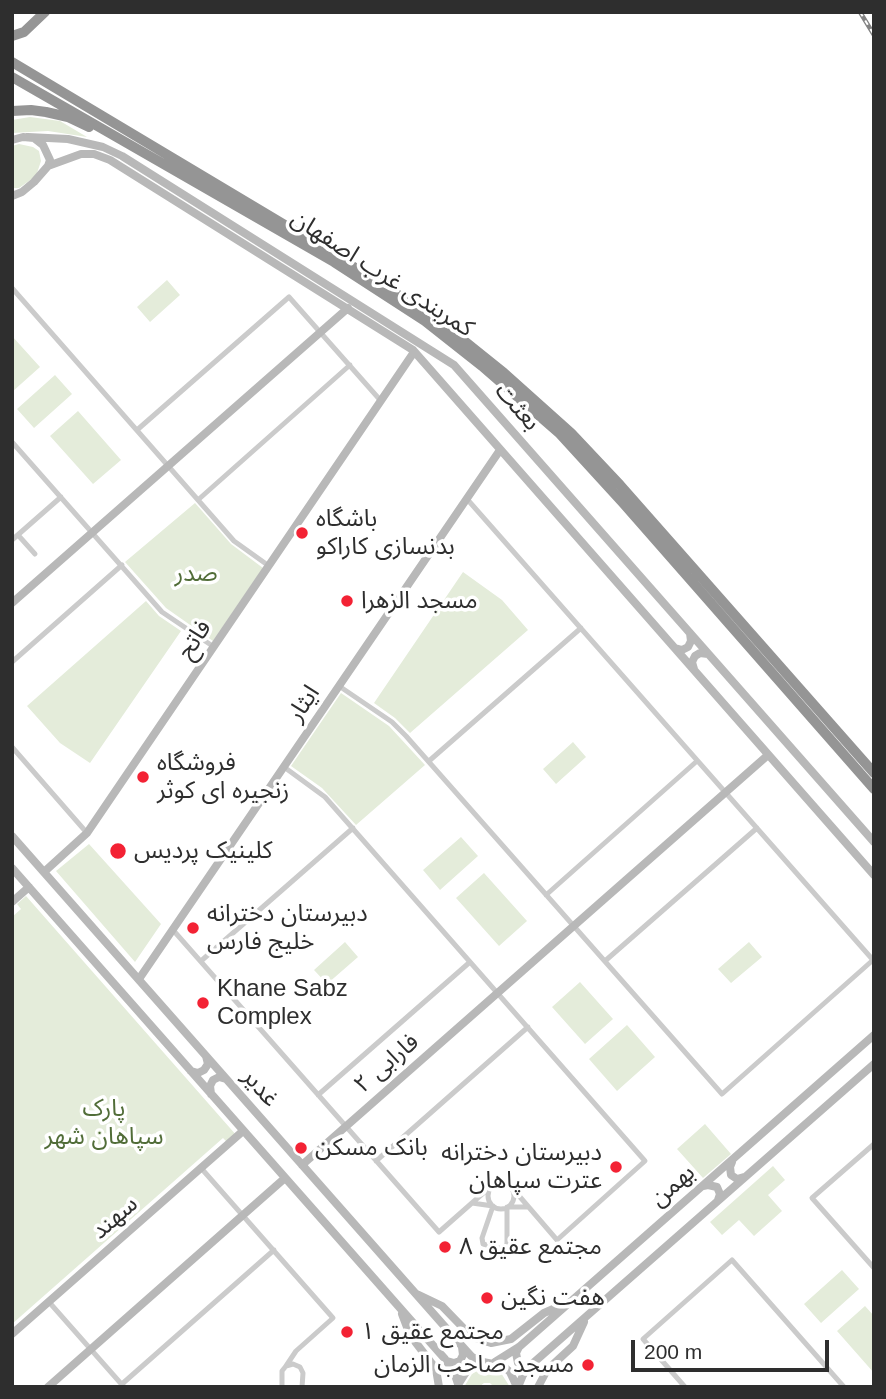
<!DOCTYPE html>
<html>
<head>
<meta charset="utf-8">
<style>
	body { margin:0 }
	#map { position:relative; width:886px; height:1399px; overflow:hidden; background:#fff; font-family:Arial,sans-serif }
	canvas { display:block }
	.frame { position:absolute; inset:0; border:14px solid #2e2e2e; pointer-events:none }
	.scale { position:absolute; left:631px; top:1340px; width:198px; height:32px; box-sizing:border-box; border:4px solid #2e2e2e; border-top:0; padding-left:9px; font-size:21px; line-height:24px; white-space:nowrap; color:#2e2e2e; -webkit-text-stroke:5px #fff; paint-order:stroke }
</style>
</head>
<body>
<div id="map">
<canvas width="886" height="1399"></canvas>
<div class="frame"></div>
<div class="scale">200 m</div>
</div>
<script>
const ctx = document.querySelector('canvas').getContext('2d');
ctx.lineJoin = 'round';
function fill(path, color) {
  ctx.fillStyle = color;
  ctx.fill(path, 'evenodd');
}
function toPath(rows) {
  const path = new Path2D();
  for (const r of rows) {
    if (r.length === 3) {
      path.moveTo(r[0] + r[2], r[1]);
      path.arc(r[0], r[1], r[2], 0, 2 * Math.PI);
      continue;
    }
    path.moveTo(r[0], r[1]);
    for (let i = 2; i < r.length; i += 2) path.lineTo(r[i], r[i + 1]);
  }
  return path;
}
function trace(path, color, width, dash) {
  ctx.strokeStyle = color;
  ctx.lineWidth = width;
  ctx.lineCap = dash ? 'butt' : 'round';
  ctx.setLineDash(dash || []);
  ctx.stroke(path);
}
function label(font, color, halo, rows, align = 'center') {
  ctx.font = font + ' Arial,"Noto Sans Arabic",sans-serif';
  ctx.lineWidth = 7;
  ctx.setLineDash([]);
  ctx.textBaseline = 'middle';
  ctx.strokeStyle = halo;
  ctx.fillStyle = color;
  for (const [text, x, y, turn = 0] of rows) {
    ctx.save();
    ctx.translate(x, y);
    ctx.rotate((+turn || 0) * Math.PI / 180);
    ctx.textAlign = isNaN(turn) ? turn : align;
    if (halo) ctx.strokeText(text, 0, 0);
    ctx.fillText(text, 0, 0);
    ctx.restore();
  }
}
const green = toPath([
	[30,117,60,121,87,137,48,131,12,133,12,120],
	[19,144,33,147,39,151,41,161,36,176,19,188,12,188,12,146],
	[167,280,180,295,150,322,137,307],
	[12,336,40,367,12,392],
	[55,375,72,394,34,428,17,409],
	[78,411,121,460,93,484,50,436],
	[195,503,231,544,263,568,213,641,166,608,125,562],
	[463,572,502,600,528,630,410,733,395,718,374,703],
	[146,601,159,616,181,631,90,763,60,743,27,706],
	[341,693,389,726,425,765,356,825,322,788,291,766],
	[573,742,586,757,556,784,543,769],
	[461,837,478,856,440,890,423,870],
	[89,844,161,924,135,962,56,871],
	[484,873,527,921,499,946,456,898],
	[26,896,237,1136,228,1143,223,1138,12,1324,12,917,21,909,17,904],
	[345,942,358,957,327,984,314,970],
	[749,942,762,957,731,983,718,969],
	[580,982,613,1019,585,1044,552,1007],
	[627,1025,655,1057,617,1091,589,1059],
	[705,1124,731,1154,703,1178,677,1149],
	[773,1166,785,1180,768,1195,782,1211,754,1236,739,1220,722,1235,710,1222],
	[842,1270,859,1289,821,1323,804,1304],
	[865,1306,874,1316,874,1373,837,1331],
	[489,1368,501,1373,510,1387,494,1387,490,1383,484,1383,479,1387,464,1387,472,1374,480,1369]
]);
const street = toPath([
	[12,288,234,541,269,566],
	[137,430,289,297,381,401],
	[12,442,162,612,214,647],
	[199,499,350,365],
	[18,535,35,554],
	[12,540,61,497],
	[12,662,122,565],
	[339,686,392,722,406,736,722,1094,873,960,467,499],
	[12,747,87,833],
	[429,761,581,628],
	[284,767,325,797,645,1161,557,1240,514,1190],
	[546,895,697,761],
	[173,930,439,1232,489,1188],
	[201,961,353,828],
	[605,961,757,828],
	[318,1095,470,962],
	[874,1144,812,1198,874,1268],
	[376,1161,528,1027],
	[201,1168,333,1318,296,1351,286,1366],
	[501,1196,13],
	[472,1203,493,1206,482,1238,483,1244,503,1249,507,1244,507,1207,528,1207],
	[49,1302,124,1387],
	[122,1384,274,1250],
	[282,1387,282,1371,286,1366,293,1364,300,1367,303,1373,302,1387],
	[685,1387,643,1339,732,1260,844,1387]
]);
const secondary = toPath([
	[28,137,68,139,103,147,122,156,454,365,874,842],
	[12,140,23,137,34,138,43,145,50,160,48,166,34,182,22,192,12,196],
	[48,166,81,154,94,154,110,160,413,350,874,875],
	[12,603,348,308],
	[675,648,682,650,688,647,691,641,690,633],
	[694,669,692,662,695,656,700,653,708,654],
	[12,836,461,1345,472,1357,483,1362],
	[12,868,445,1359,454,1372,458,1384],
	[44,872,87,833,414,352],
	[12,902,29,887],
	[139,979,500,450],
	[191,1071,198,1073,204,1070,208,1064,206,1056],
	[211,1094,210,1086,213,1080,219,1077,226,1079],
	[732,1162,730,1167,731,1175,737,1179,744,1177],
	[302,1165,768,755],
	[703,1186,708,1185,717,1187,720,1194,718,1200],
	[419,1295,442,1306,472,1337,491,1343,511,1339,544,1313,560,1306],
	[402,1314,410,1335,436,1369,439,1387],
	[12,1334,243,1131],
	[519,1347,516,1353,518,1363,524,1366,531,1364],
	[447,1361,454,1363,460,1361,463,1355,462,1347],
	[495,1362,519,1347,874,1035],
	[459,1383,468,1369,483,1362,503,1366,510,1372,517,1387],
	[48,1387,285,1178],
	[518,1387,523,1375,532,1364,874,1064],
	[538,1387,547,1370,573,1346,584,1322]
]);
const highway = toPath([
	[12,36,24,32,45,12],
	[12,62,325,249,438,320,504,373,571,433,620,485,874,773],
	[12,77,334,262,425,321,482,366,559,433,623,503,874,789],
	[12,111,31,110,46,112,68,117,89,127]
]);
const rail = toPath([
	[860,12,874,35]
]);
const markers = [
	[302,533,7,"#f32234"],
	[347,601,7,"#f32234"],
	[143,777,7,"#f32234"],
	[118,851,9,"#f32234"],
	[193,928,7,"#f32234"],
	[203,1003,7,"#f32234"],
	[301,1148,7,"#f32234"],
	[616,1167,7,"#f32234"],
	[445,1247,7,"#f32234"],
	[487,1298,7,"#f32234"],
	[347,1332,7,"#f32234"],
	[588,1365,7,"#f32234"]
];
const streetNames = [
	["کمربندی غرب اصفهان",382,274,33],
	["بعثت",517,407,49],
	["فاتح",195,640,-56],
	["ایثار",304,704,-56],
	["فارابی ۲",387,1064,-41],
	["غدیر",260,1088,49],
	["بهمن",673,1186,-41],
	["سهند",115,1218,-41]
];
const poiNames = [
	["باشگاه",316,519],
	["بدنسازی کاراکو",316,547],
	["مسجد الزهرا",361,601],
	["فروشگاه",157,763],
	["زنجیره ای کوثر",157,791],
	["کلینیک پردیس",134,851],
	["دبیرستان دخترانه",207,914],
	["خلیج فارس",207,942],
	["Khane Sabz",217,989],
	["Complex",217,1017],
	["بانک مسکن",315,1148],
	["دبیرستان دخترانه",602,1153,"right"],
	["عترت سپاهان",602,1181,"right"],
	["مجتمع عقیق ۸",459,1247],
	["هفت نگین",501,1298],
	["مجتمع عقیق ۱",361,1332],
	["مسجد صاحب الزمان",574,1365,"right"]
];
const parkNames = [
	["صدر",196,574],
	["پارک",104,1109],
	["سپاهان شهر",104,1137]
];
fill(green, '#e4ecda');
trace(street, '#cbcbcb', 5);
trace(secondary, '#b8b8b8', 8);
trace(highway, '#959595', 10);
trace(rail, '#838383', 4.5);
trace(rail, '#fff', 2, [5]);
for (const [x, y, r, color] of markers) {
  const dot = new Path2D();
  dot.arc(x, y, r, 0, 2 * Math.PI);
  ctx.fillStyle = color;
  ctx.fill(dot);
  trace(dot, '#fff', 2.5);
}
label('24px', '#2e2e2e', '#fff', streetNames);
label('24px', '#2e2e2e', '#fff', poiNames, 'left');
label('24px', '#516d38', '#fff', parkNames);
</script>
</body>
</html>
